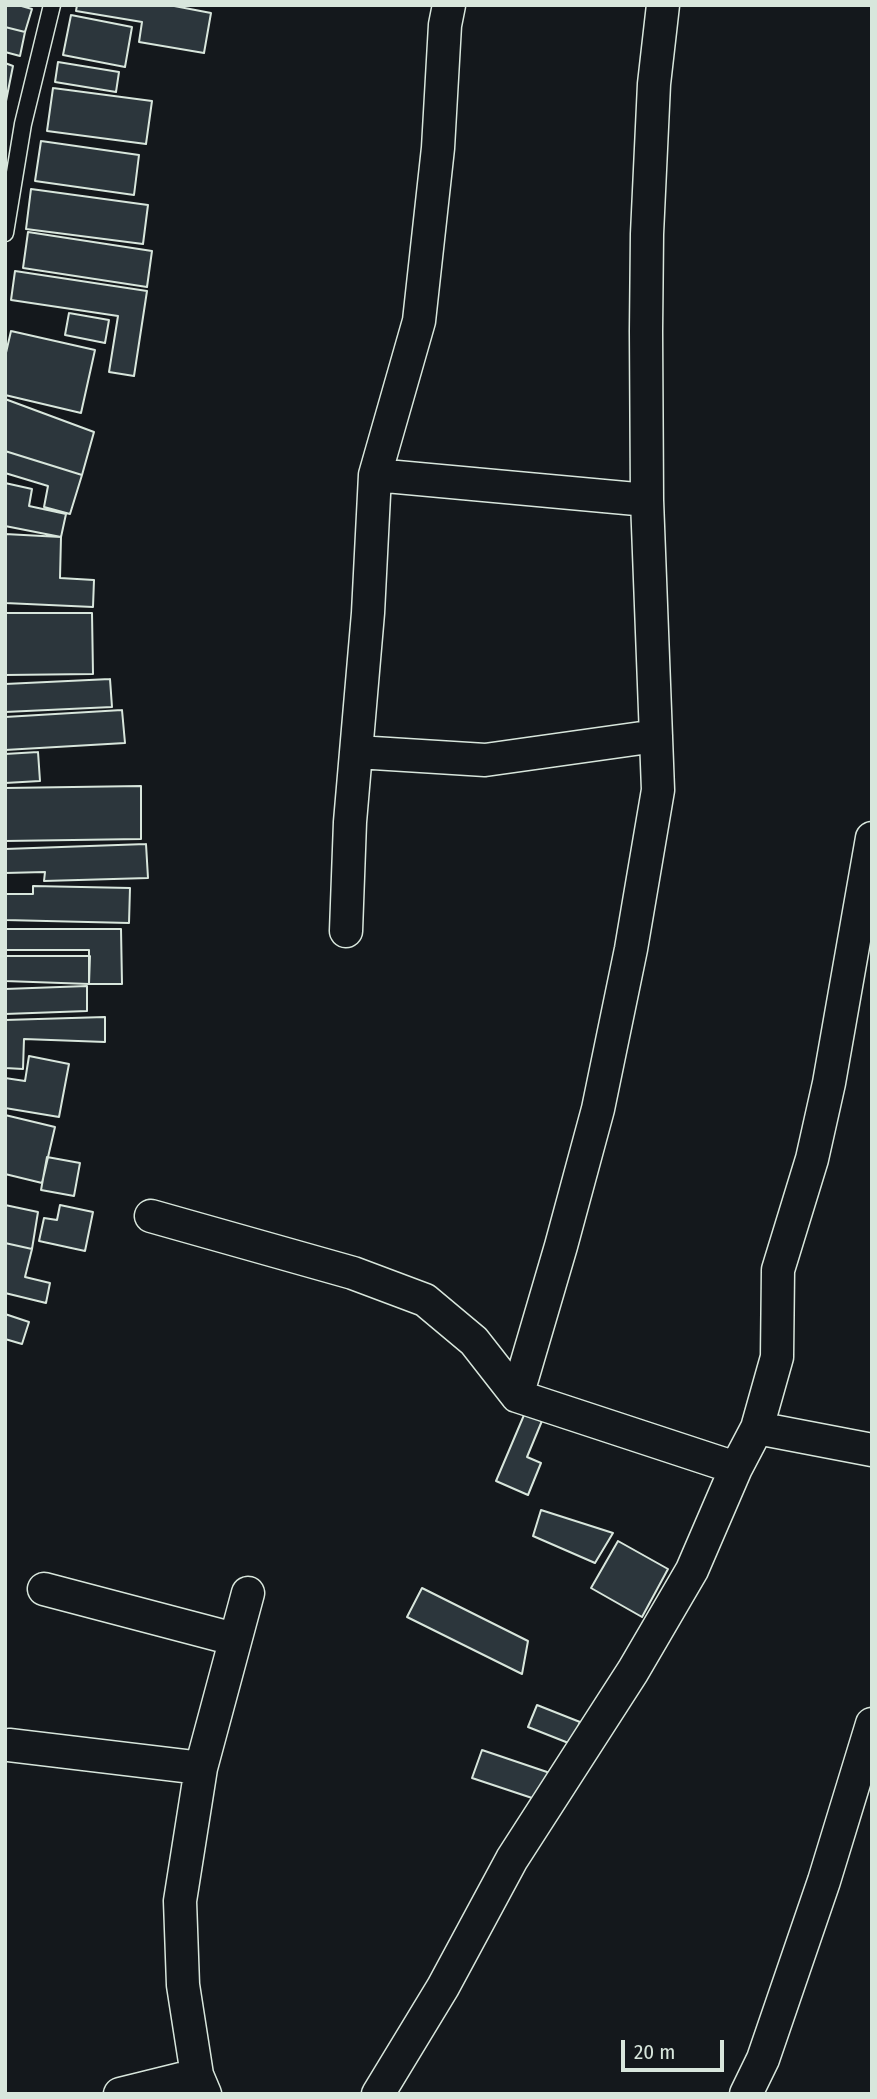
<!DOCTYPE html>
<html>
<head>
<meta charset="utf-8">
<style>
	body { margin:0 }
	#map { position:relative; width:877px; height:2099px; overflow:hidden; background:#14181c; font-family:"Fira Sans Condensed",sans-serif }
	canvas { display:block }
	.frame { position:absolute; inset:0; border:7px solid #d8e6dc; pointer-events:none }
	.scale { position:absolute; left:621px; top:2040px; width:103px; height:32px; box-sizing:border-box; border:4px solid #d8e6dc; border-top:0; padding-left:9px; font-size:21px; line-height:24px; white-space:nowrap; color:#d8e6dc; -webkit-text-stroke:5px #14181c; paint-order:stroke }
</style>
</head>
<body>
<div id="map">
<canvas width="877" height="2099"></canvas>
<div class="frame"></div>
<div class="scale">20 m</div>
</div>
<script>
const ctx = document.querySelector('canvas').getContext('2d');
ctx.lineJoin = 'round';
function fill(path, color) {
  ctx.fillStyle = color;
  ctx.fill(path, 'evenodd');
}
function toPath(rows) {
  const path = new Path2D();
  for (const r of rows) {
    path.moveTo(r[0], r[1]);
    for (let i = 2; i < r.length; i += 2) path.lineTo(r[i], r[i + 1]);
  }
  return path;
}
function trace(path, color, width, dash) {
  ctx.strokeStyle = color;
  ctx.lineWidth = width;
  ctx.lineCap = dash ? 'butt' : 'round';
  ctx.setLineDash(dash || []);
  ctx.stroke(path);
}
const building = toPath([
	[5,5,18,5,32,9,25,32,5,27,5,5],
	[77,5,169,5,211,13,204,53,139,42,142,22,76,11,77,5],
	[71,15,132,27,125,67,63,55,71,15],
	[5,27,25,32,20,56,5,52,5,27],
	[58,62,119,72,116,92,55,82,58,62],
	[5,63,13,66,5,106,5,63],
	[53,88,152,101,146,144,47,131,53,88],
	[41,141,139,155,134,195,35,181,41,141],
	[31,189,148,205,143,244,26,229,31,189],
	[28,232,152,251,147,287,23,268,28,232],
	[15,271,147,291,134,376,109,372,118,316,11,300,15,271],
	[69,313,109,320,105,343,65,335,69,313],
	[11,331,95,350,81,413,5,395,5,357,11,331],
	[5,399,94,432,82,475,5,451,5,399],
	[5,451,82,475,70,514,44,507,48,486,5,473,5,451],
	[5,483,32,489,29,506,66,514,61,537,5,526,5,483],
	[5,534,61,537,60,578,94,580,93,607,5,603,5,534],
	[5,613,92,613,93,674,5,675,5,613],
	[110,679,112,707,5,712,5,684,110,679],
	[122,710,125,743,5,750,5,717,122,710],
	[38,752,40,781,5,783,5,754,38,752],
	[141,786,141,839,5,841,5,788,141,786],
	[146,844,148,878,44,881,45,872,5,873,5,849,146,844],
	[33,886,130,888,129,923,5,920,5,894,33,894,33,886],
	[5,929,121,929,122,984,89,984,89,950,5,950,5,929],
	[5,956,90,956,89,984,5,981,5,956],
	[87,986,87,1011,5,1014,5,989,87,986],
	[105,1017,105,1042,24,1039,23,1069,5,1068,5,1020,105,1017],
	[29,1056,69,1064,59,1117,5,1108,5,1078,25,1081,29,1056],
	[5,1115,55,1127,42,1183,5,1174,5,1115],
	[47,1157,80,1163,74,1196,41,1190,47,1157],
	[5,1205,38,1212,32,1249,5,1243,5,1205],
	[60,1205,93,1212,85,1251,39,1241,44,1218,57,1220,60,1205],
	[5,1243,32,1249,25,1277,50,1283,46,1303,5,1293,5,1243],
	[5,1314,29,1322,22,1344,5,1339,5,1314],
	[527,1408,544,1416,527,1457,541,1463,528,1495,496,1481,527,1408],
	[541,1510,613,1533,595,1563,533,1536,541,1510],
	[618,1541,668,1569,642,1617,591,1588,618,1541],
	[422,1588,528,1641,522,1674,407,1617,422,1588],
	[537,1705,580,1722,571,1744,528,1727,537,1705],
	[482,1750,550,1773,541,1801,472,1778,482,1750]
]);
const lane = toPath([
	[5,233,23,124,52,5]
]);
const street = toPath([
	[375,475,647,500],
	[357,752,485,760,656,736],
	[346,931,350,822,368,613,375,475,419,321,438,148,445,25,449,5],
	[151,1216,353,1273,425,1300,474,1341,517,1396,736,1468],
	[517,1396,561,1246,598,1109,631,949,658,790,647,500,646,331,647,234,654,84,663,5],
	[757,1428,872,1450],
	[44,1589,234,1639],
	[9,1745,201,1768],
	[120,2094,197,2075],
	[205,2094,197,2075,183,1985,180,1901,201,1768,248,1593],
	[378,2094,443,1987,512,1859,633,1671,692,1570,736,1468,757,1428,777,1357,778,1270,812,1159,829,1083,872,838],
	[746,2094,763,2059,824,1881,872,1724]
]);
fill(building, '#2c363c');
trace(building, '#d8e6dc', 2);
trace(lane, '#d8e6dc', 19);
trace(street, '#d8e6dc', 35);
trace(lane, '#14181c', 16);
trace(street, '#14181c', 32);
</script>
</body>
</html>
